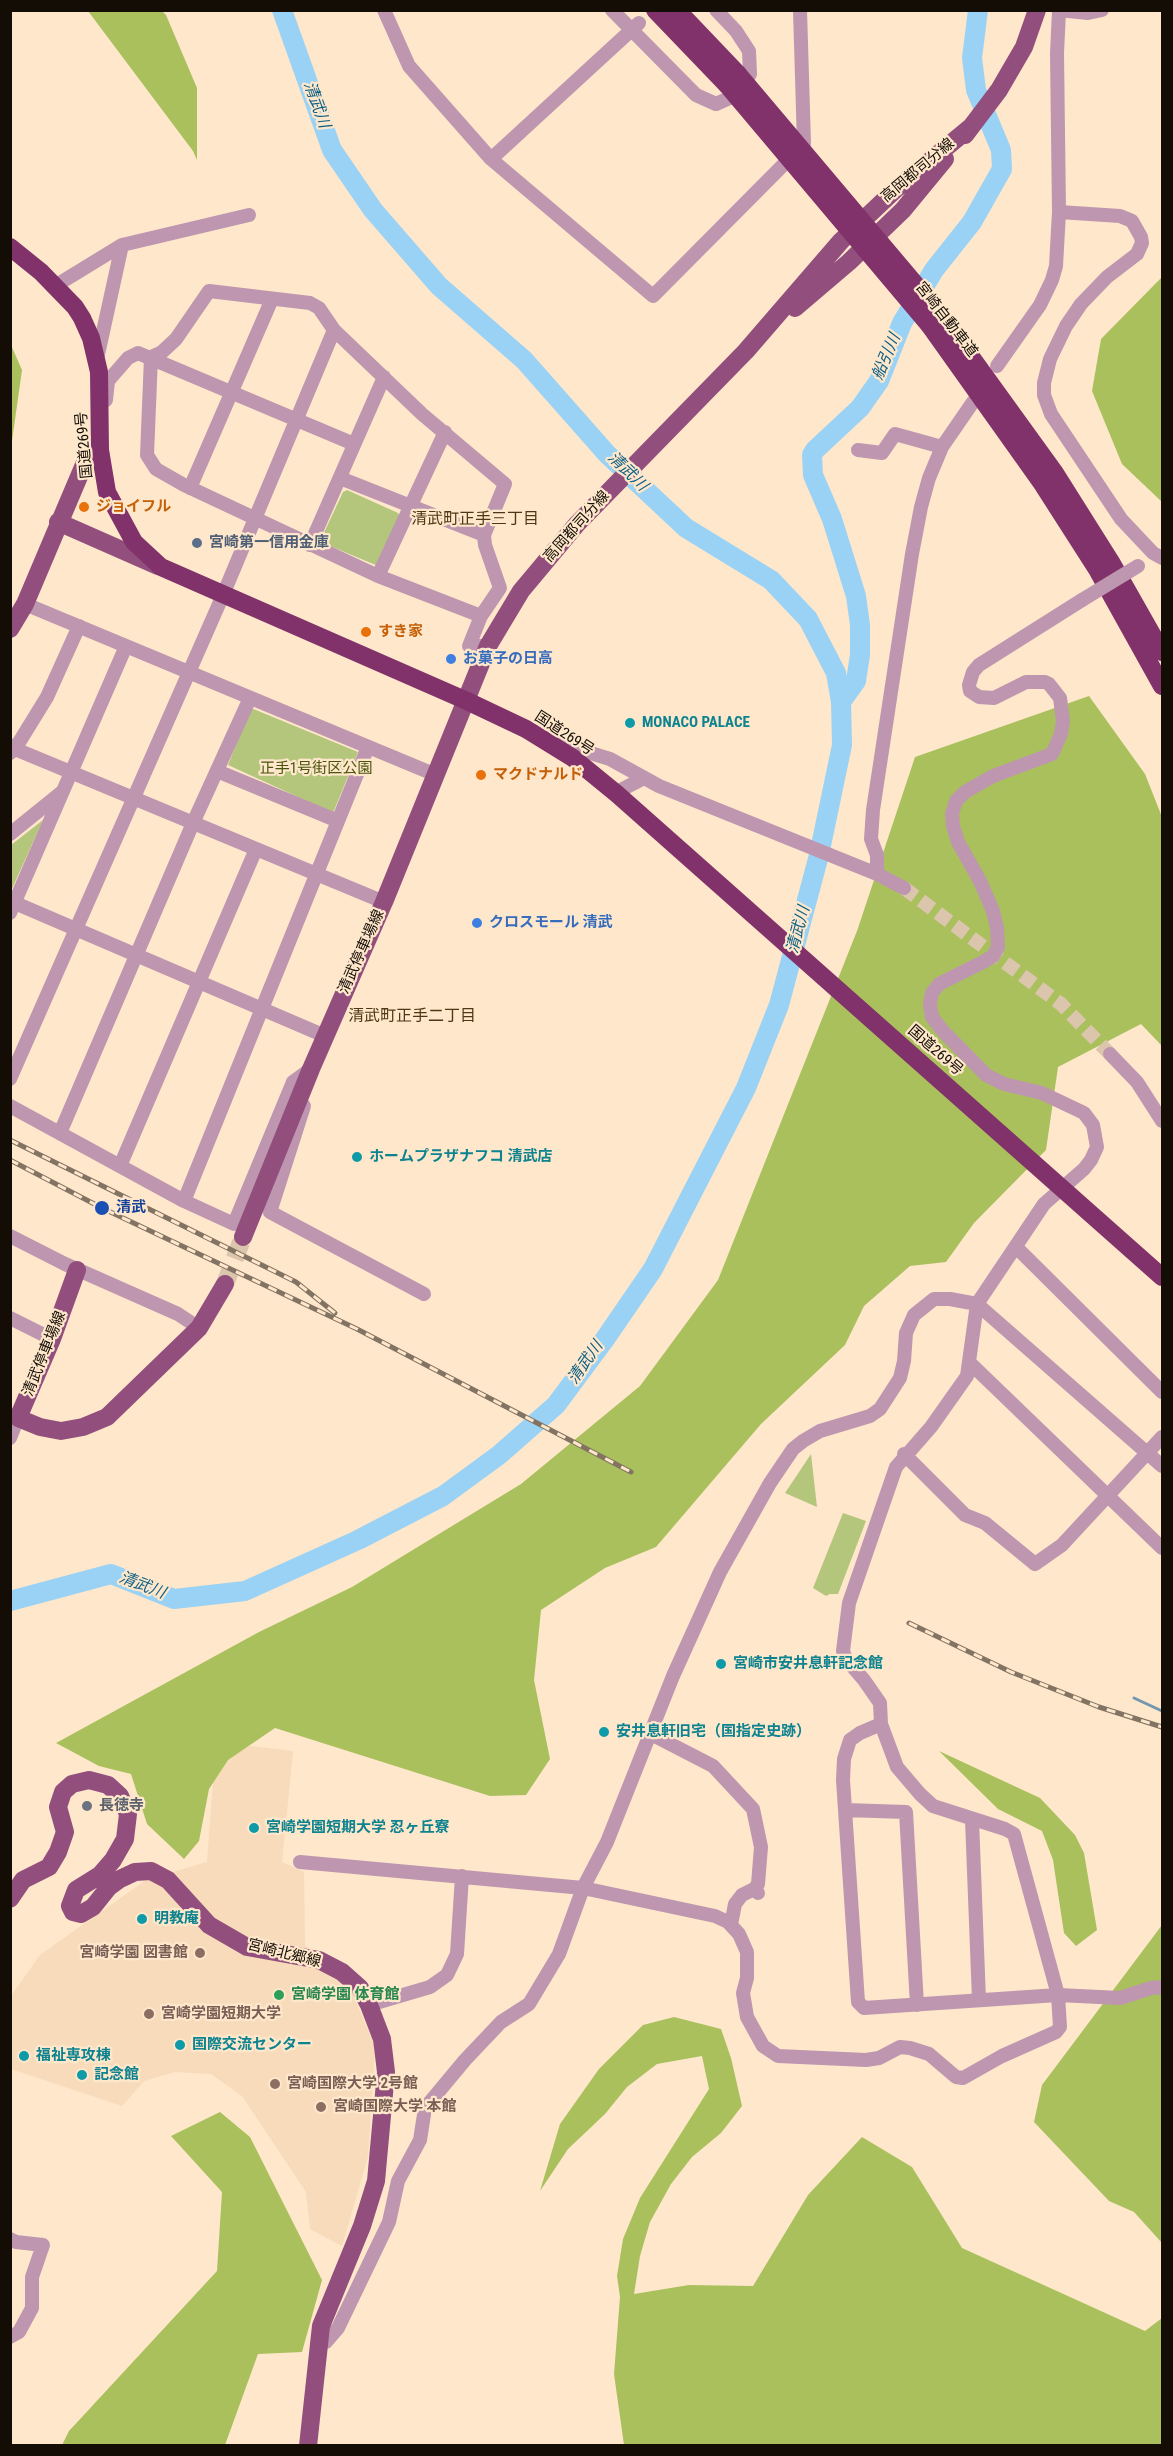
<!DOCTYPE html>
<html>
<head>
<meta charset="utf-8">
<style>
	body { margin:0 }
	#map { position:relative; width:1173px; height:2456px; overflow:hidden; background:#fee7cb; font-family:"Roboto Condensed",sans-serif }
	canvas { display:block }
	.frame { position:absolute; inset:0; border:12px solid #140d05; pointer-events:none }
</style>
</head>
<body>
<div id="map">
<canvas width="1173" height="2456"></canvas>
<div class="frame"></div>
</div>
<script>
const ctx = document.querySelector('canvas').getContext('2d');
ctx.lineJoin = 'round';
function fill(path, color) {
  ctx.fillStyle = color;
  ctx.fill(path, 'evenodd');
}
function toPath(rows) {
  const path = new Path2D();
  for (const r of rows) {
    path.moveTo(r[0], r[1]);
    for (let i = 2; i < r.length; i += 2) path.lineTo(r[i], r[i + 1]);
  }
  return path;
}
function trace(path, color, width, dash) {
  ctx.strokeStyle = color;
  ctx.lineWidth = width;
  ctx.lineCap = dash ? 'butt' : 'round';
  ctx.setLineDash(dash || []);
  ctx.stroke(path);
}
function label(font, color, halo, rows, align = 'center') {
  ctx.font = font + ' "Roboto Condensed","Noto Sans JP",sans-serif';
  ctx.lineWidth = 4.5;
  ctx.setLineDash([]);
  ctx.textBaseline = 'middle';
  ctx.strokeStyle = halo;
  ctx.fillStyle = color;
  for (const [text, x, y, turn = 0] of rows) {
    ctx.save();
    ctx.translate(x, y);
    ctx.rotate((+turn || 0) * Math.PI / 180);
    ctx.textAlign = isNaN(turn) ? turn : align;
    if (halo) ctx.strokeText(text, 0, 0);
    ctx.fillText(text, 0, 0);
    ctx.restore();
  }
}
const built = toPath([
	[216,1742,293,1751,282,1862,304,1872,305,1945,352,1993,375,2046,368,2157,342,2246,310,2229,306,2192,242,2096,211,2074,175,2072,144,2081,122,2106,11,2069,11,1996,40,1955,146,1880,207,1862]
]);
const green = toPath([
	[347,490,398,513,400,517,378,566,323,543,321,539,343,492],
	[251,708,358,752,333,813,228,765],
	[43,820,11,891,11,845],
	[811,1454,817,1507,785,1493],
	[843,1513,866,1521,838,1594,830,1594,826,1596,813,1588]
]);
const forest = toPath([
	[88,11,162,11,166,15,197,88,197,160,193,151],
	[1162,277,1162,502,1122,464,1092,391,1101,339],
	[11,345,22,370,11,448],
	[1089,696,1145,774,1162,817,1162,1046,1141,1024,1058,1067,1046,1150,974,1223,946,1262,910,1266,864,1306,845,1345,761,1424,656,1547,605,1568,541,1610,534,1680,550,1759,526,1795,490,1796,275,1728,228,1760,209,1789,199,1841,184,1859,147,1824,131,1774,99,1766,56,1743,259,1632,352,1587,521,1484,640,1386,718,1280,857,931,915,757],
	[939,1751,1040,1798,1075,1835,1084,1853,1097,1930,1076,1946,1064,1933,1053,1860,1042,1831,998,1809],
	[1162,1925,1162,2243,1134,2212,1109,2201,1034,2122,1042,2085],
	[674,2017,721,2029,731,2058,742,2106,721,2133,692,2157,671,2184,650,2222,640,2256,634,2294,689,2285,753,2286,808,2195,862,2137,912,2167,962,2248,1145,2331,1162,2318,1162,2445,624,2445,614,2374,620,2297,617,2276,623,2239,640,2198,709,2089,702,2056,657,2064,627,2087,605,2114,568,2149,540,2191,560,2124,599,2069,643,2025],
	[220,2112,250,2137,322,2280,302,2352,258,2354,225,2445,62,2445,69,2431,217,2271,222,2192,171,2136]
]);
const stream = toPath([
	[1134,1698,1162,1711]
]);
const river = toPath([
	[841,702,856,681,860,655,860,625,856,596,832,519,813,475,812,455,815,450,860,408,879,381,902,323,934,270,972,222,1002,169,1001,150,976,90,972,58,978,10],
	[10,1601,111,1574,174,1599,245,1591,358,1540,443,1496,499,1455,556,1405,605,1339,653,1269,746,1088,779,1005,819,855,842,745,841,702,836,673,808,619,771,580,686,528,607,454,524,360,439,286,373,210,332,150,282,10]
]);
const minorTunnel = toPath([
	[904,888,1061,1004,1110,1054]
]);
const majorTunnel = toPath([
	[225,1284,243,1237]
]);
const minor = toPath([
	[384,10,409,66,491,159,653,296,804,144,800,10],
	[612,10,696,95,716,104,736,95,750,74,749,51,736,31,716,10],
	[1059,10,1088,13,1102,10],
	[491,159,639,23],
	[1059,212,1120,216,1132,221,1141,237,1142,243,1137,254,1107,277,1081,304,1066,326,1050,359,1044,383,1044,395,1051,414,1121,519,1153,553,1162,558],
	[55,286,122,245],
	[151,357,162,352,176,339,209,291,310,303,319,308,334,330,422,414,505,484,484,535,485,545,500,588,481,616],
	[151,357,147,455,156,469,184,485,378,576,481,616,469,646,488,646],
	[97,359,122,245,249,215],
	[997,366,1040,305,1052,280,1056,266,1059,212,1057,53,1059,11],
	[106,400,108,381,128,358,138,353,354,444],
	[858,450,882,453,895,434,942,447],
	[340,478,484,535],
	[190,488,272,299],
	[310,545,384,377],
	[378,576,445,432],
	[25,604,436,775],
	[558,743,610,759,659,786,877,874,904,888],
	[10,745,15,749,384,902],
	[10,753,15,749,47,697,79,626],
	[217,771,338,821],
	[617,794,617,792,644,778],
	[10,834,62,792],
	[877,874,877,855,871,839,873,810,912,554,921,507,929,478,942,447,973,402],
	[15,903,325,1036],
	[10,913,126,646],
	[1110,1054,1137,1082,1162,1121],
	[10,1079,223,595,334,330],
	[10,1106,184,1201,234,1224,293,1082,311,1069],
	[304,1106,270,1212,424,1294],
	[60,1133,193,823,250,698],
	[120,1166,256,849],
	[184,1201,368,747],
	[10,1236,65,1264,178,1314,199,1328],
	[1016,1247,1162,1392],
	[10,1318,52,1339],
	[970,1363,1162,1548],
	[10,1438,18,1418,12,1415],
	[904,1454,965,1515,985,1523,1035,1564,1062,1545,1162,1437],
	[881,1724,860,1733,850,1740,844,1759,843,1780,858,2002,864,2008,1058,1995,1120,1998,1151,1988,1162,1987],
	[651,1734,713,1766,753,1809,761,1847,758,1884,754,1889],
	[845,1810,906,1812,917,2005],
	[972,1820,979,2000],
	[300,1862,583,1888,715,1916,728,1922,739,1934,747,1952,747,1978,743,1993,747,2017,763,2046,778,2056,866,2060,879,2058,900,2047,910,2048,929,2054,956,2077,963,2078,1002,2056,1056,2032,1060,2027,1058,1995,1014,1834,1005,1829,933,1806,920,1794,897,1767,881,1724,880,1703,864,1680,846,1659,843,1651,849,1603,896,1467,931,1427,967,1376,977,1304,1044,1204,1084,1169,1091,1160,1097,1147,1093,1125,1084,1113,1042,1093,1004,1084,986,1075,942,1030,932,1017,930,1004,932,993,939,984,985,961,993,956,998,947,997,928,993,911,980,881,958,842,953,826,952,814,956,801,965,792,993,776,1052,754,1061,734,1063,721,1060,698,1049,684,1045,682,1026,682,994,698,979,697,970,691,969,685,973,672,979,665,1082,600],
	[731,1925,735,1904,742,1895,754,1889,758,1893],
	[369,2005,430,1987,447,1975,457,1954,462,1876],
	[10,2239,16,2242,43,2245,32,2277,32,2308,19,2332,10,2337],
	[317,2344,326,2342,338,2328,389,2222,398,2181,420,2140,425,2108,465,2060,501,2022,529,2004,559,1954,583,1888,607,1842,673,1676,720,1572,770,1483,793,1449,803,1441,820,1431,870,1416,880,1409,900,1378,904,1361,906,1333,914,1315,934,1299,950,1299,977,1304,1162,1466]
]);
const major = toPath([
	[965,135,999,90,1024,47,1037,10],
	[795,308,849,262,903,210,945,159],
	[58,522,158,566],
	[10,629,25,604,86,460,100,450],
	[243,1237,311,1069,384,902,488,646,521,591,577,524,746,351,841,241,896,189,972,126],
	[77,1270,52,1339,18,1418,40,1427,61,1431,83,1427,107,1417,199,1328,225,1284],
	[10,1899,23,1880,49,1867,58,1852,65,1832,58,1807,63,1792,72,1784,89,1780,108,1785,120,1796,128,1814,125,1839,113,1860,100,1875,76,1890,70,1906,73,1912,81,1914,93,1907,109,1887,120,1879,135,1872,151,1871,168,1880,209,1925,247,1947,319,1960,342,1972,360,1988,369,2005,382,2039,386,2072,376,2181,362,2226,321,2326,308,2446]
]);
const highway = toPath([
	[655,10,727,85],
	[677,10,738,74],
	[10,247,41,272,75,307,82,318,91,338,99,372,100,450,107,492,134,542,161,567,467,701,526,729,573,758,617,794,1162,1277],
	[938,311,1055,473,1111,562,1162,652],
	[930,326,1041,482,1098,571,1162,686]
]);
const rail = toPath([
	[10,1140,296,1282,335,1313],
	[10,1160,102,1208,357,1329,631,1472],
	[909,1623,1011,1672,1099,1707,1162,1727]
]);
const minorBridge = toPath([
	[1082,600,1138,566]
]);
const highwayBridge = toPath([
	[738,74,938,311],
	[727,85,930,326]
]);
const markers = [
	[84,507,6,"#e8710a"],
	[197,543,6,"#5c6f8a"],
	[366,632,6,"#e8710a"],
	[451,659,6,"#3f7fe0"],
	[630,723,6,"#0f9aa8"],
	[481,775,6,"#e8710a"],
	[477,923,6,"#3f7fe0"],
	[357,1157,6,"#0f9aa8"],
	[102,1208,8,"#1a4fb4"],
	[721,1664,6,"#0f9aa8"],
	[604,1732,6,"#0f9aa8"],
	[87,1806,6,"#6b7280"],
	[254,1828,6,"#0f9aa8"],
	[142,1919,6,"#0f9aa8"],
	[200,1953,6,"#8d6e63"],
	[279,1995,6,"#2e9e5b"],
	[149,2014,6,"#8d6e63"],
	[180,2045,6,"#0f9aa8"],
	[24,2056,6,"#0f9aa8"],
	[82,2075,6,"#0f9aa8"],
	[275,2084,6,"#8d6e63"],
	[321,2107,6,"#8d6e63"]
];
const streetNames = [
	["高岡都司分線",918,171,-40],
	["宮崎自動車道",946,320,52],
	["国道269号",85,445,-95],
	["高岡都司分線",577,527,-48],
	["国道269号",564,734,33],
	["清武停車場線",362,952,-66],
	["国道269号",935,1051,41],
	["清武停車場線",45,1354,-68],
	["宮崎北郷線",284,1954,14]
];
const foodNames = [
	["ジョイフル",96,507],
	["すき家",378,632],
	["マクドナルド",493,775]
];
const serviceNames = [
	["宮崎第一信用金庫",209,543]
];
const shopNames = [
	["お菓子の日高",463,659],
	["クロスモール 清武",489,923]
];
const cultureNames = [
	["MONACO PALACE",642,723],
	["ホームプラザナフコ 清武店",369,1157],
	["宮崎市安井息軒記念館",733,1664],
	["安井息軒旧宅（国指定史跡）",616,1732],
	["宮崎学園短期大学 忍ヶ丘寮",266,1828],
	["明教庵",154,1919],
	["国際交流センター",192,2045],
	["福祉専攻棟",36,2056],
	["記念館",94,2075]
];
const parkNames = [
	["正手1号街区公園",316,769]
];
const transitNames = [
	["清武",116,1208]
];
const worshipNames = [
	["長徳寺",99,1806]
];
const educationNames = [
	["宮崎学園 図書館",188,1953,"right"],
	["宮崎学園短期大学",161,2014],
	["宮崎国際大学 2号館",287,2084],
	["宮崎国際大学 本館",333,2107]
];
const leisureNames = [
	["宮崎学園 体育館",291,1995]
];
const waterNames = [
	["清武川",316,105,70],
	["船引川",887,357,-67],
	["清武川",627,472,44],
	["清武川",799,930,-75],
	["清武川",586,1363,-55],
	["清武川",142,1586,21]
];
const neighbourhoodNames = [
	["清武町正手三丁目",475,520],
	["清武町正手二丁目",412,1017]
];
fill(built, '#f7dbba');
fill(green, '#b4c67c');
fill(forest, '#aac05d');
trace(stream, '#7297ae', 3);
trace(river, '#9ad2f6', 20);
trace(minorTunnel, '#dbc6ad', 14, [14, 7]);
trace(majorTunnel, '#dbc6ad', 18, [18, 9]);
trace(minor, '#be96af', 14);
trace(major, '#924e7c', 18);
trace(highway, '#81326a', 18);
trace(rail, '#827362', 5);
trace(rail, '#fee7cb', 3, [9]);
trace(minorBridge, '#be96af', 14);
trace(highwayBridge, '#81326a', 18);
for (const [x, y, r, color] of markers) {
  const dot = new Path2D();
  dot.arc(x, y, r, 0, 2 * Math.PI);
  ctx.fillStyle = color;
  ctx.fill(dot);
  trace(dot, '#fee7cb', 2);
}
label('15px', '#140d05', '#fee7cb', streetNames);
label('bold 15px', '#c56008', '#fee7cb', foodNames, 'left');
label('bold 15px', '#4e5e75', '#fee7cb', serviceNames, 'left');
label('bold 15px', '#366cbe', '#fee7cb', shopNames, 'left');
label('bold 15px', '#0d838f', '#fee7cb', cultureNames, 'left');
label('15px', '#48550b', '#fee7cb', parkNames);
label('bold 15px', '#164399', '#fee7cb', transitNames, 'left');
label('bold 15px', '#5b616d', '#fee7cb', worshipNames, 'left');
label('bold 15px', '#785e54', '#fee7cb', educationNames, 'left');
label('bold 15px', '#27864d', '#fee7cb', leisureNames, 'left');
label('italic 16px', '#0c5f85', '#fee7cb', waterNames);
label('16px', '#4d3813', '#fee7cb', neighbourhoodNames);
</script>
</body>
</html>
